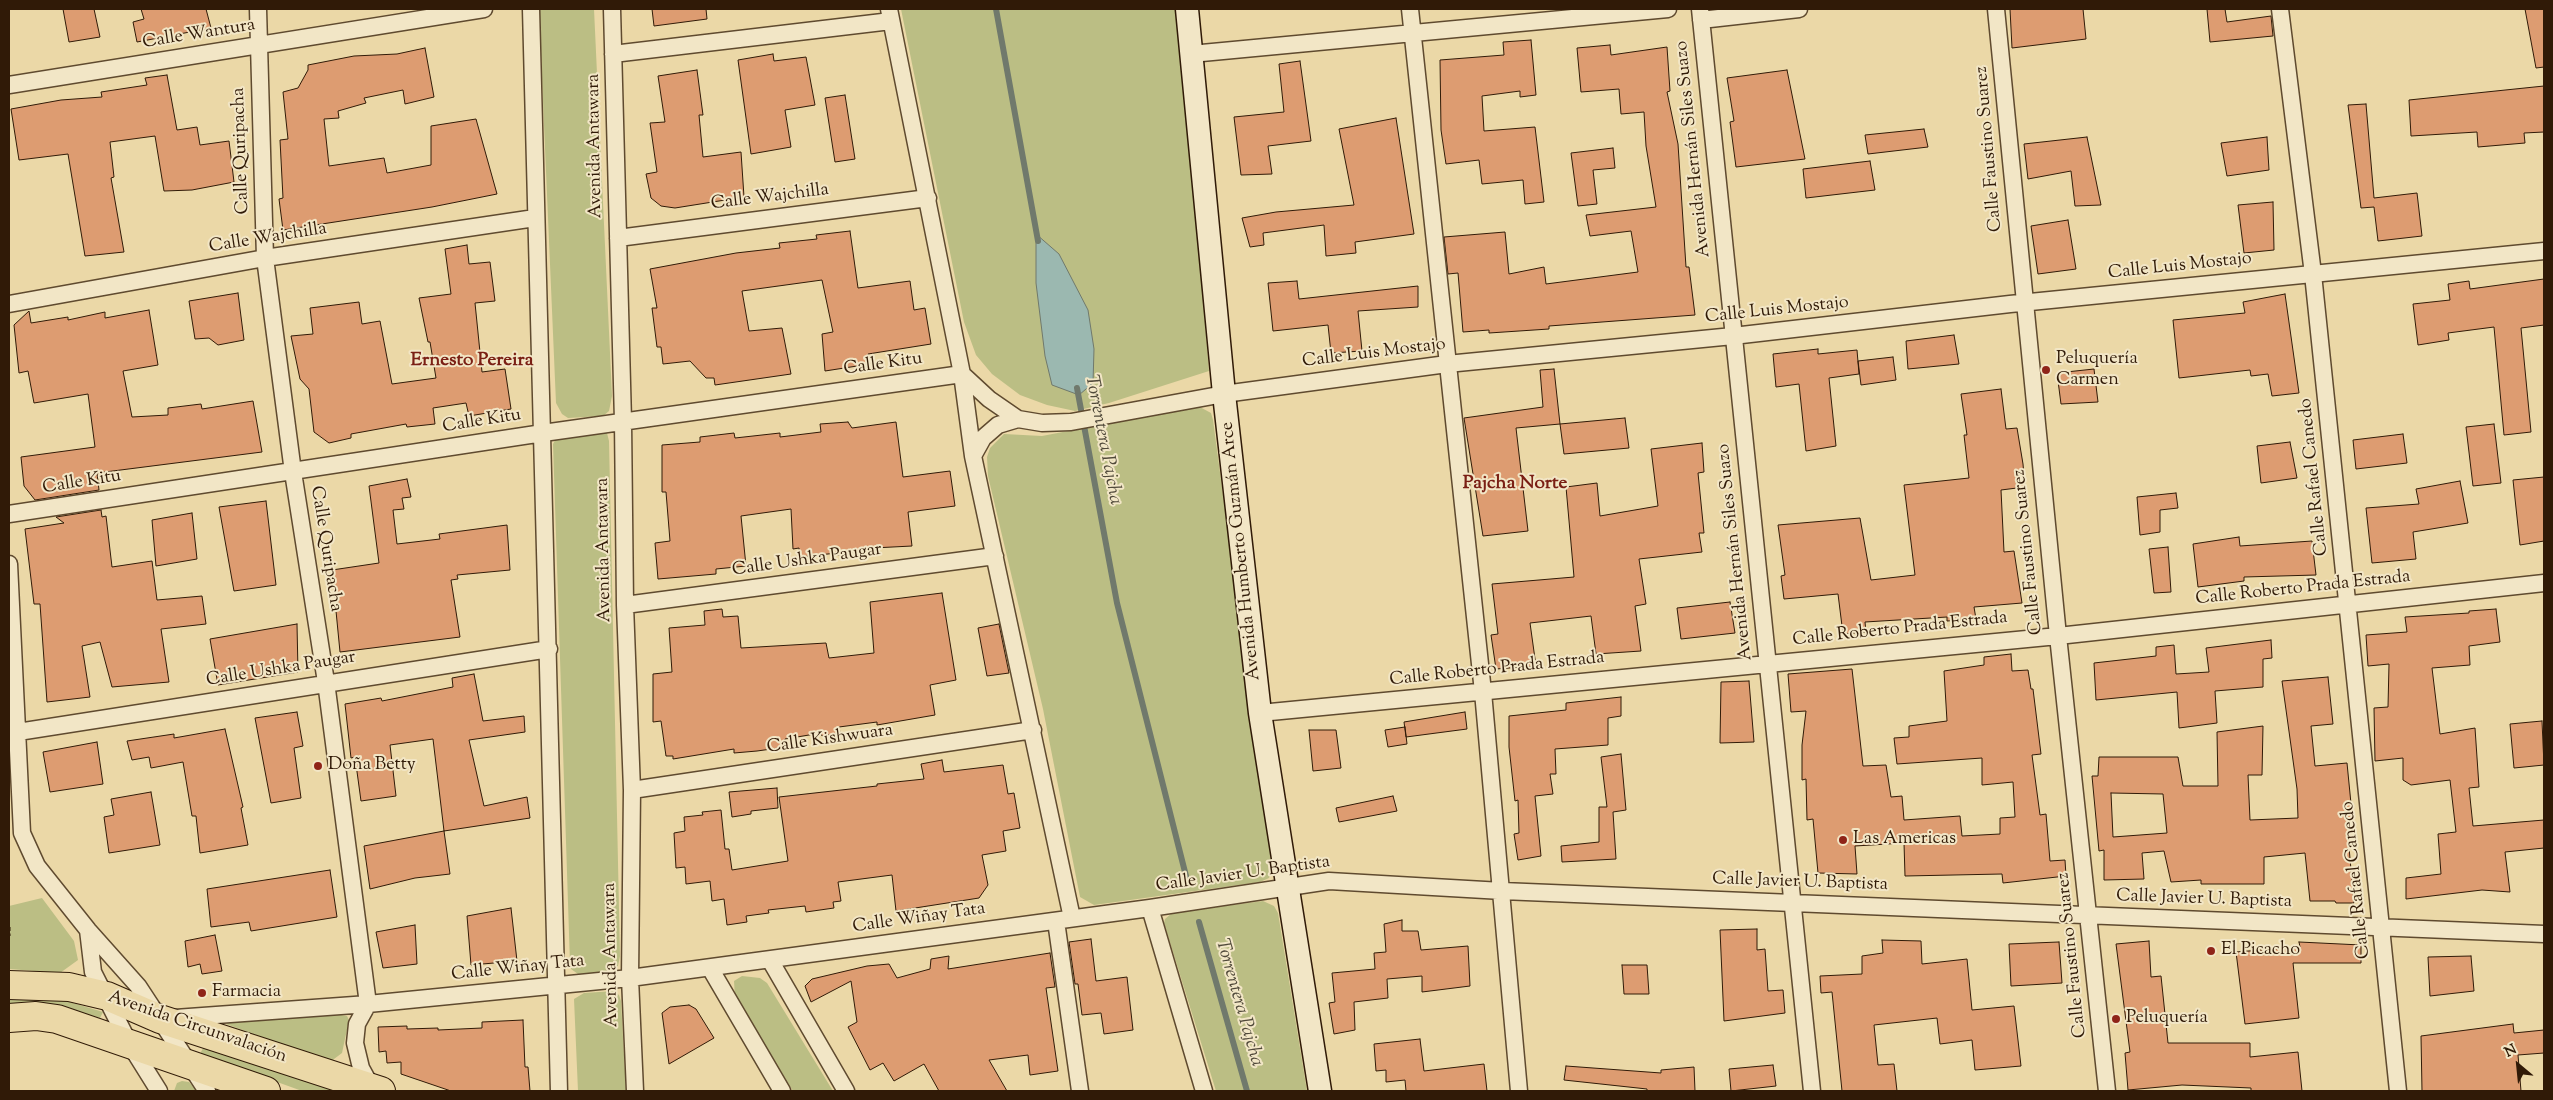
<!DOCTYPE html>
<html>
<head>
<meta charset="utf-8">
<style>
	body { margin:0 }
	#map { position:relative; width:2553px; height:1100px; overflow:hidden; background:#ebd8a7; font-family:"Sorts Mill Goudy",serif }
	canvas { display:block }
	.frame { position:absolute; inset:0; border:10px solid #301a07; pointer-events:none }
	.north { position:absolute; left:2493px; top:1040px; width:50px; height:50px; -webkit-text-stroke:4px #f2e6c6; paint-order:stroke; rotate:332deg; font-size:14px; font-weight:700; line-height:20px; text-align:center; color:#301a07 }
	.north::after { content:''; display:block; margin:auto; width:18px; height:22px; background:#301a07; clip-path:polygon(50% 0,100% 100%,50% 72%,0 100%) }
</style>
</head>
<body>
<div id="map">
<canvas width="2553" height="1100"></canvas>
<div class="frame"></div>
<div class="north">N</div>
</div>
<script>
const ctx = document.querySelector('canvas').getContext('2d');
ctx.lineJoin = 'round';
function fill(path, color) {
  ctx.fillStyle = color;
  ctx.fill(path, 'evenodd');
}
function toPath(rows) {
  const path = new Path2D();
  for (const r of rows) {
    path.moveTo(r[0], r[1]);
    for (let i = 2; i < r.length; i += 2) path.lineTo(r[i], r[i + 1]);
  }
  return path;
}
function trace(path, color, width, dash) {
  ctx.strokeStyle = color;
  ctx.lineWidth = width;
  ctx.lineCap = dash ? 'butt' : 'round';
  ctx.setLineDash(dash || []);
  ctx.stroke(path);
}
function label(font, color, halo, rows, align = 'center') {
  ctx.font = font + ' "Sorts Mill Goudy",serif';
  ctx.lineWidth = 4;
  ctx.setLineDash([]);
  ctx.textBaseline = 'middle';
  ctx.strokeStyle = halo;
  ctx.fillStyle = color;
  for (const [text, x, y, turn = 0] of rows) {
    ctx.save();
    ctx.translate(x, y);
    ctx.rotate((+turn || 0) * Math.PI / 180);
    ctx.textAlign = isNaN(turn) ? turn : align;
    if (halo) ctx.strokeText(text, 0, 0);
    ctx.fillText(text, 0, 0);
    ctx.restore();
  }
}
const green = toPath([
	[539,9,594,9,612,396,609,411,603,416,568,418,562,414,556,403],
	[901,9,1179,9,1209,371,1109,403,1075,411,1047,405,1020,395,992,374,976,355,964,322],
	[1198,406,1211,413,1213,420,1273,869,1269,878,1260,882,1094,905,1080,897,1043,709,988,476,987,457,990,448,1004,434,1042,436],
	[604,431,607,433,609,441,620,956,618,966,609,972,578,974,571,969,570,964,553,444,557,437],
	[42,898,74,941,78,960,60,973,9,969,9,906],
	[1263,901,1274,906,1278,913,1307,1091,1216,1091,1164,923,1165,919,1172,913],
	[742,976,760,978,767,983,833,1091,793,1091,735,997,734,981],
	[614,991,619,995,621,1001,626,1091,578,1091,574,999,584,993],
	[41,998,63,1000,103,1012,100,1018,60,1006,9,1006,9,999],
	[341,1015,347,1016,349,1020,342,1053,330,1062,226,1024,228,1021],
	[204,1046,334,1091,302,1091,200,1054],
	[182,1081,189,1082,197,1091,174,1091,177,1083]
]);
const water = toPath([
	[1036,234,1059,254,1088,310,1094,349,1093,383,1079,395,1052,385,1045,356,1036,283,1036,234]
]);
const stream = toPath([
	[996,9,1038,241],
	[1077,388,1117,603,1186,876],
	[1199,922,1247,1091]
]);
const building = toPath([
	[63,9,94,9,100,37,69,42,63,9],
	[141,9,206,9,211,28,137,42,133,22,144,19,141,9],
	[652,9,706,9,707,19,654,26,652,9],
	[2010,9,2083,9,2086,39,2012,48,2010,9],
	[2207,9,2225,9,2227,22,2271,16,2273,36,2210,42,2207,9],
	[2525,9,2544,9,2544,67,2536,68,2525,9],
	[1531,40,1536,95,1520,97,1520,91,1482,96,1484,131,1535,127,1544,202,1525,204,1523,180,1482,184,1479,160,1446,164,1441,130,1440,60,1504,55,1503,42,1531,40],
	[1610,45,1611,55,1667,47,1670,91,1667,92,1678,144,1686,267,1689,267,1695,315,1549,326,1549,329,1489,333,1489,330,1463,332,1458,273,1448,274,1444,237,1505,232,1509,274,1544,267,1546,284,1638,272,1631,231,1590,236,1586,215,1656,207,1646,146,1644,112,1621,114,1619,89,1581,92,1577,48,1610,45],
	[425,48,434,97,405,104,403,90,364,98,366,103,338,111,339,118,324,119,329,166,384,158,387,173,431,165,431,126,476,119,497,194,432,207,283,230,279,199,283,198,280,140,288,139,283,92,298,88,308,70,308,65,354,56,397,54,425,48],
	[773,54,774,61,806,57,815,105,785,110,791,147,751,154,738,60,773,54],
	[1300,61,1311,141,1268,146,1272,174,1241,175,1234,117,1284,112,1279,64,1300,61],
	[697,70,703,115,699,115,703,157,741,152,744,197,675,208,661,206,651,198,646,174,657,172,650,123,665,122,658,76,697,70],
	[1787,70,1805,159,1736,167,1730,122,1734,121,1727,78,1787,70],
	[167,75,177,130,197,127,200,145,229,141,234,182,192,190,164,191,155,136,110,142,114,177,111,178,124,252,85,256,68,154,19,160,11,109,61,100,102,97,101,92,147,85,145,78,167,75],
	[2544,86,2544,132,2524,133,2525,143,2478,147,2477,132,2411,136,2409,100,2544,86],
	[845,95,855,159,835,162,825,98,845,95],
	[2366,104,2374,198,2417,193,2422,236,2378,241,2374,207,2361,208,2348,105,2366,104],
	[1396,118,1414,234,1355,242,1356,253,1326,256,1324,225,1263,233,1264,245,1250,247,1242,218,1276,212,1354,205,1339,129,1396,118],
	[1924,129,1928,147,1868,154,1865,135,1924,129],
	[2087,137,2101,205,2075,206,2071,171,2028,179,2024,144,2087,137],
	[2267,137,2269,170,2227,176,2221,143,2267,137],
	[1613,148,1615,168,1593,170,1597,204,1578,206,1571,153,1613,148],
	[1870,161,1875,190,1806,198,1803,169,1870,161],
	[2273,202,2274,250,2244,253,2238,205,2273,202],
	[2068,220,2076,269,2038,274,2031,226,2068,220],
	[850,231,858,288,910,281,914,310,925,308,931,344,868,354,870,364,825,371,822,334,833,332,822,280,742,291,749,331,782,328,791,374,715,385,714,378,706,378,690,361,663,364,661,347,657,347,652,308,657,308,650,269,736,253,780,248,779,243,817,239,816,235,850,231],
	[467,245,469,264,490,262,495,301,475,303,482,372,505,369,511,409,469,416,466,403,433,408,435,424,407,427,406,424,351,434,351,438,329,443,314,432,309,389,300,379,291,336,313,334,310,308,359,302,362,324,380,321,392,384,436,378,430,342,428,342,419,298,451,294,445,249,467,245],
	[2544,279,2544,325,2521,328,2531,432,2504,435,2494,327,2448,333,2449,340,2418,345,2413,304,2450,300,2448,284,2469,281,2470,289,2544,279],
	[1297,281,1299,299,1418,286,1418,307,1358,311,1362,351,1331,353,1328,325,1273,331,1268,283,1297,281],
	[238,293,244,340,218,345,209,338,195,339,189,301,238,293],
	[2285,294,2299,393,2272,396,2268,374,2251,376,2250,370,2179,378,2173,320,2245,313,2243,302,2285,294],
	[149,310,158,365,123,371,132,417,168,415,168,408,201,404,202,409,253,401,262,452,97,473,99,490,35,500,24,486,21,457,95,447,88,394,34,403,28,371,19,373,14,325,29,311,31,323,68,317,68,320,105,312,105,318,149,310],
	[1954,335,1959,364,1908,369,1906,341,1954,335],
	[1818,349,1818,354,1857,350,1859,374,1829,378,1836,446,1806,451,1799,384,1776,387,1773,354,1818,349],
	[1893,357,1896,380,1861,385,1858,361,1893,357],
	[1554,369,1560,424,1516,428,1528,531,1483,536,1464,418,1543,407,1540,370,1554,369],
	[2094,369,2098,402,2061,404,2057,373,2094,369],
	[2001,389,2006,429,2017,428,2023,464,2025,487,2001,490,2004,552,2014,551,2022,603,1974,607,1976,619,1947,621,1947,617,1865,622,1866,632,1843,634,1838,594,1784,599,1781,576,1785,575,1778,525,1860,518,1871,580,1915,575,1904,485,1969,478,1964,435,1967,435,1961,394,2001,389],
	[1625,418,1629,448,1564,454,1560,424,1625,418],
	[848,422,852,428,896,422,903,477,950,471,955,506,908,512,912,546,873,548,873,550,837,555,837,553,800,557,799,548,793,549,791,509,741,516,746,566,716,569,716,574,658,579,655,543,670,541,666,492,662,492,662,445,700,442,700,437,734,433,735,438,780,433,780,437,821,432,820,424,848,422],
	[2494,424,2501,483,2473,486,2466,427,2494,424],
	[2403,434,2407,463,2356,469,2353,440,2403,434],
	[2290,442,2297,478,2261,483,2257,446,2290,442],
	[1702,443,1704,472,1698,473,1704,533,1699,533,1702,552,1639,559,1646,604,1635,606,1641,651,1596,654,1591,616,1530,623,1536,666,1496,669,1491,635,1498,634,1492,584,1574,577,1566,487,1597,483,1600,516,1658,506,1651,449,1702,443],
	[2544,477,2544,541,2520,545,2513,480,2544,477],
	[407,479,411,497,402,498,404,509,393,510,397,544,440,539,439,534,507,525,510,570,457,575,458,579,451,580,460,637,340,652,332,570,379,563,369,486,407,479],
	[2460,481,2468,523,2413,532,2416,559,2372,563,2366,508,2419,504,2416,489,2460,481],
	[2176,493,2178,508,2160,510,2160,532,2140,535,2137,497,2176,493],
	[266,501,276,585,234,591,219,507,266,501],
	[101,510,102,517,106,516,112,567,152,561,157,600,202,596,206,624,161,629,169,682,112,687,100,642,82,646,90,697,47,702,40,604,34,604,25,529,64,523,56,517,101,510],
	[192,513,197,559,156,566,152,520,192,513],
	[2239,537,2240,546,2312,541,2316,575,2244,577,2244,581,2198,587,2193,544,2239,537],
	[2168,547,2171,592,2154,593,2149,549,2168,547],
	[942,593,956,680,930,685,935,715,877,725,877,722,839,727,840,733,822,736,821,733,785,739,786,747,757,751,734,753,734,749,673,759,673,756,666,756,661,721,653,722,653,674,672,672,669,628,705,625,704,611,722,609,723,617,738,616,741,648,826,643,829,658,874,653,870,602,942,593],
	[1730,602,1735,633,1681,639,1677,608,1730,602],
	[2496,609,2500,642,2469,646,2470,665,2432,668,2440,734,2475,728,2479,787,2469,788,2473,826,2544,820,2544,848,2505,852,2510,892,2482,890,2406,899,2406,878,2441,874,2438,834,2456,832,2450,780,2411,785,2403,780,2403,758,2375,761,2374,708,2388,707,2389,664,2368,666,2366,635,2407,632,2405,617,2469,613,2469,611,2496,609],
	[297,624,298,672,218,685,210,639,297,624],
	[999,624,1009,673,987,676,978,628,999,624],
	[2271,640,2272,658,2263,659,2263,687,2215,691,2217,723,2179,728,2177,692,2096,700,2094,663,2156,656,2156,647,2174,645,2176,674,2209,672,2206,648,2271,640],
	[2011,654,2012,671,2028,670,2031,689,2033,689,2041,754,2032,755,2040,815,2046,814,2050,861,2065,860,2066,876,2003,883,2002,874,1905,876,1904,843,1855,846,1857,874,1818,873,1813,819,1807,820,1806,779,1802,780,1802,745,1806,711,1791,712,1788,674,1852,669,1863,766,1886,765,1891,797,1902,796,1904,820,1960,816,1962,836,2000,834,2000,818,2015,817,2013,782,1982,785,1982,758,1897,764,1894,738,1909,737,1909,726,1947,721,1944,671,1984,665,1984,657,2011,654],
	[474,674,483,721,524,716,525,732,469,740,484,806,527,797,530,818,444,831,433,739,390,745,396,796,361,801,355,757,351,758,345,704,381,698,382,701,453,687,452,678,474,674],
	[2328,677,2333,724,2311,726,2315,766,2347,763,2353,824,2347,825,2354,903,2336,903,2335,901,2310,901,2305,853,2264,857,2264,884,2201,884,2201,880,2171,882,2164,851,2142,853,2144,879,2104,880,2104,850,2099,851,2092,776,2098,776,2099,757,2178,757,2183,786,2218,786,2217,732,2263,726,2262,775,2248,775,2250,820,2298,818,2297,789,2282,681,2328,677],
	[2111,793,2163,794,2167,833,2113,837,2111,793],
	[1749,681,1754,742,1720,743,1721,682,1749,681],
	[1621,697,1621,716,1608,718,1608,745,1555,749,1556,774,1550,774,1553,794,1535,796,1541,856,1518,860,1514,834,1519,833,1518,800,1515,801,1509,747,1509,716,1566,710,1566,703,1621,697],
	[297,712,303,746,294,748,301,798,271,803,255,718,297,712],
	[1465,712,1467,729,1406,737,1404,722,1465,712],
	[2542,721,2544,765,2514,768,2510,724,2542,721],
	[1405,727,1407,744,1388,747,1385,730,1405,727],
	[225,729,243,807,241,808,248,845,200,853,196,816,192,816,183,762,151,768,149,757,132,760,127,741,174,734,174,738,225,729],
	[1309,730,1336,730,1341,768,1313,771,1309,730],
	[97,742,103,784,50,792,43,752,97,742],
	[1621,754,1626,810,1613,812,1616,859,1562,862,1561,846,1599,842,1599,807,1607,807,1601,757,1621,754],
	[942,760,944,772,1003,765,1008,794,1014,793,1020,828,1003,831,1006,851,982,855,988,885,979,898,896,911,892,875,838,882,841,901,833,902,834,908,806,912,805,906,768,910,769,913,746,916,747,922,727,925,724,899,712,901,710,881,686,884,685,867,676,868,674,833,685,831,684,817,703,815,702,812,721,810,725,849,729,849,732,870,788,861,779,797,877,786,877,784,924,779,921,764,942,760],
	[777,788,778,808,751,811,751,814,732,817,729,792,777,788],
	[151,792,160,845,109,853,104,817,114,815,111,799,151,792],
	[1393,796,1397,811,1339,822,1336,808,1393,796],
	[444,831,450,874,415,878,370,889,364,846,444,831],
	[330,870,337,917,251,931,249,922,211,927,207,889,330,870],
	[511,908,517,961,471,965,467,916,511,908],
	[1402,920,1402,931,1418,931,1421,950,1468,946,1470,986,1422,992,1422,976,1387,979,1388,998,1354,1002,1355,1030,1334,1034,1329,1003,1335,1002,1332,973,1375,969,1374,953,1386,952,1384,924,1402,920],
	[415,925,417,964,383,968,376,932,415,925],
	[1757,929,1757,950,1765,949,1768,991,1783,990,1785,1013,1724,1021,1720,930,1757,929],
	[215,935,222,971,202,974,200,964,188,967,185,941,215,935],
	[1091,939,1096,981,1127,977,1133,1030,1104,1034,1101,1013,1082,1015,1078,984,1075,984,1069,942,1091,939],
	[1882,940,1921,941,1922,964,1967,959,1972,1010,2014,1006,2021,1066,1975,1070,1972,1040,1940,1044,1937,1018,1874,1025,1878,1065,1894,1064,1897,1091,1842,1091,1832,992,1821,993,1820,976,1862,974,1862,956,1883,953,1882,940],
	[2149,941,2151,977,2161,976,2168,1043,2250,1043,2250,1057,2298,1052,2302,1091,2251,1091,2251,1088,2182,1085,2128,1090,2125,1053,2130,1052,2116,944,2149,941],
	[2059,942,2062,983,2011,986,2009,944,2059,942],
	[2299,942,2361,945,2361,963,2293,963,2299,1018,2245,1024,2236,952,2300,947,2299,942],
	[1050,953,1055,987,1046,988,1058,1071,1030,1075,1028,1055,989,1060,1007,1091,939,1091,924,1064,894,1081,883,1063,870,1070,848,1027,857,1022,851,981,811,1002,805,986,812,979,867,966,889,964,897,978,930,969,931,959,949,956,948,969,1050,953],
	[2471,956,2474,991,2430,996,2428,957,2471,956],
	[1622,965,1647,965,1649,994,1624,994,1622,965],
	[689,1005,696,1009,714,1038,669,1064,662,1013,670,1007,689,1005],
	[523,1020,525,1067,528,1067,530,1091,451,1091,401,1074,401,1062,387,1063,386,1051,379,1052,378,1027,407,1026,407,1029,438,1028,438,1030,482,1028,482,1022,523,1020],
	[2513,1024,2514,1033,2544,1030,2544,1053,2518,1055,2521,1091,2422,1091,2421,1036,2513,1024],
	[1420,1039,1424,1071,1484,1064,1487,1091,1406,1091,1405,1080,1386,1082,1386,1070,1376,1071,1374,1044,1420,1039],
	[1773,1065,1776,1086,1731,1091,1729,1069,1773,1065],
	[1566,1066,1661,1073,1661,1070,1694,1067,1695,1091,1647,1091,1647,1089,1564,1080,1566,1066]
]);
const path = toPath([
	[9,927,9,936]
]);
const minor = toPath([
	[258,9,265,258,293,472,326,682,368,1004,357,1024,355,1043,361,1068,372,1088],
	[531,9,559,1091],
	[612,9,623,421,625,605,632,790,630,978,635,1091],
	[889,9,962,374,973,456,1072,918],
	[1410,9,1483,692,1519,1091],
	[1700,9,1812,1091],
	[1996,9,2058,636,2107,1091],
	[2280,9,2313,274,2398,1091],
	[1701,20,1799,9],
	[613,54,891,21],
	[1191,54,1668,9],
	[9,85,484,9],
	[618,238,928,198],
	[9,304,265,258,535,218],
	[973,456,983,438,998,425,1018,419],
	[9,514,543,433,962,374,989,399,1018,419,1042,423,1071,422,1224,394,1447,364,1733,336,2010,304,2544,251],
	[9,564,22,833,37,866,88,930,138,986,207,1091],
	[625,605,995,556],
	[1260,713,2058,636,2544,583],
	[18,732,549,649],
	[632,790,1033,730],
	[1150,908,1204,1091],
	[1056,921,1080,1091],
	[88,930,93,972,129,1043,159,1091],
	[770,960,846,1091],
	[710,968,782,1091],
	[175,1018,368,1004,630,978,1150,908,1329,881,1502,891,2544,934]
]);
const secondary = toPath([
	[1187,9,1224,394,1260,713,1320,1091]
]);
const trunk = toPath([
	[9,985,69,987,107,996,160,1019,381,1091],
	[9,1018,36,1016,57,1019,266,1091]
]);
const markers = [
	[2046,370,5,"#8f2418"],
	[318,766,5,"#8f2418"],
	[1843,840,5,"#8f2418"],
	[2211,951,5,"#8f2418"],
	[202,993,5,"#8f2418"],
	[2116,1019,5,"#8f2418"]
];
const streetNames = [
	["Calle Wantura",199,35,-9],
	["Avenida Antawara",596,146,-91],
	["Avenida Hernán Siles Suazo",1694,149,-96],
	["Calle Faustino Suarez",1990,149,-95],
	["Calle Quripacha",242,151,-92],
	["Calle Wajchilla",770,198,-7],
	["Calle Wajchilla",268,239,-9],
	["Calle Luis Mostajo",2180,267,-6],
	["Calle Luis Mostajo",1777,311,-6],
	["Calle Luis Mostajo",1374,354,-7],
	["Calle Kitu",883,365,-8],
	["Calle Kitu",482,422,-9],
	["Calle Rafael Canedo",2315,477,-96],
	["Calle Kitu",82,483,-9],
	["Calle Quripacha",325,549,81],
	["Avenida Antawara",605,550,-91],
	["Avenida Humberto Guzmán Arce",1242,551,-96],
	["Avenida Hernán Siles Suazo",1736,552,-96],
	["Calle Faustino Suarez",2029,552,-96],
	["Calle Ushka Paugar",807,561,-8],
	["Calle Roberto Prada Estrada",2303,589,-6],
	["Calle Roberto Prada Estrada",1900,630,-6],
	["Calle Ushka Paugar",281,670,-9],
	["Calle Roberto Prada Estrada",1497,670,-6],
	["Calle Kishwuara",830,740,-8],
	["Calle Javier U. Baptista",1243,875,-8],
	["Calle Rafael Canedo",2357,880,-96],
	["Calle Javier U. Baptista",1800,883,2],
	["Calle Javier U. Baptista",2204,900,2],
	["Calle Wiñay Tata",919,919,-8],
	["Avenida Antawara",612,955,-91],
	["Calle Faustino Suarez",2073,955,-96],
	["Calle Wiñay Tata",518,969,-6],
	["Avenida Circunvalación",197,1028,19]
];
const poiNames = [
	["Peluquería",2056,360],
	["Carmen",2056,381],
	["Doña Betty",328,766],
	["Las Americas",1853,840],
	["El Picacho",2221,951],
	["Farmacia",212,993],
	["Peluquería",2126,1019]
];
const neighbourhoodNames = [
	["Ernesto Pereira",472,362],
	["Pajcha Norte",1515,485]
];
const waterNames = [
	["Torrentera Pajcha",1102,440,79],
	["Torrentera Pajcha",1238,1003,74]
];
fill(green, '#bbbe84');
fill(water, '#9bb8b0');
trace(water, '#70796c', 1);
trace(stream, '#70796c', 6);
fill(building, '#dd9c71');
trace(building, '#301a07', 1);
trace(minor, '#5f4a2f', 19);
trace(secondary, '#301a07', 25);
trace(trunk, '#301a07', 30);
trace(path, '#301a07', 3, [4, 2.5]);
trace(minor, '#f2e6c6', 16);
trace(secondary, '#f2e6c6', 22);
trace(trunk, '#ebd8a7', 28);
for (const [x, y, r, color] of markers) {
  const dot = new Path2D();
  dot.arc(x, y, r, 0, 2 * Math.PI);
  ctx.fillStyle = color;
  ctx.fill(dot);
  trace(dot, '#f2e6c6', 2);
}
label('18px', '#301a07', '#f2e6c6', streetNames);
label('18px', '#301a07', '#f2e6c6', poiNames, 'left');
label('bold 19px', '#7a1f14', '#f2e6c6', neighbourhoodNames);
label('italic 19px', '#50493a', '#f2e6c6', waterNames);
</script>
</body>
</html>
